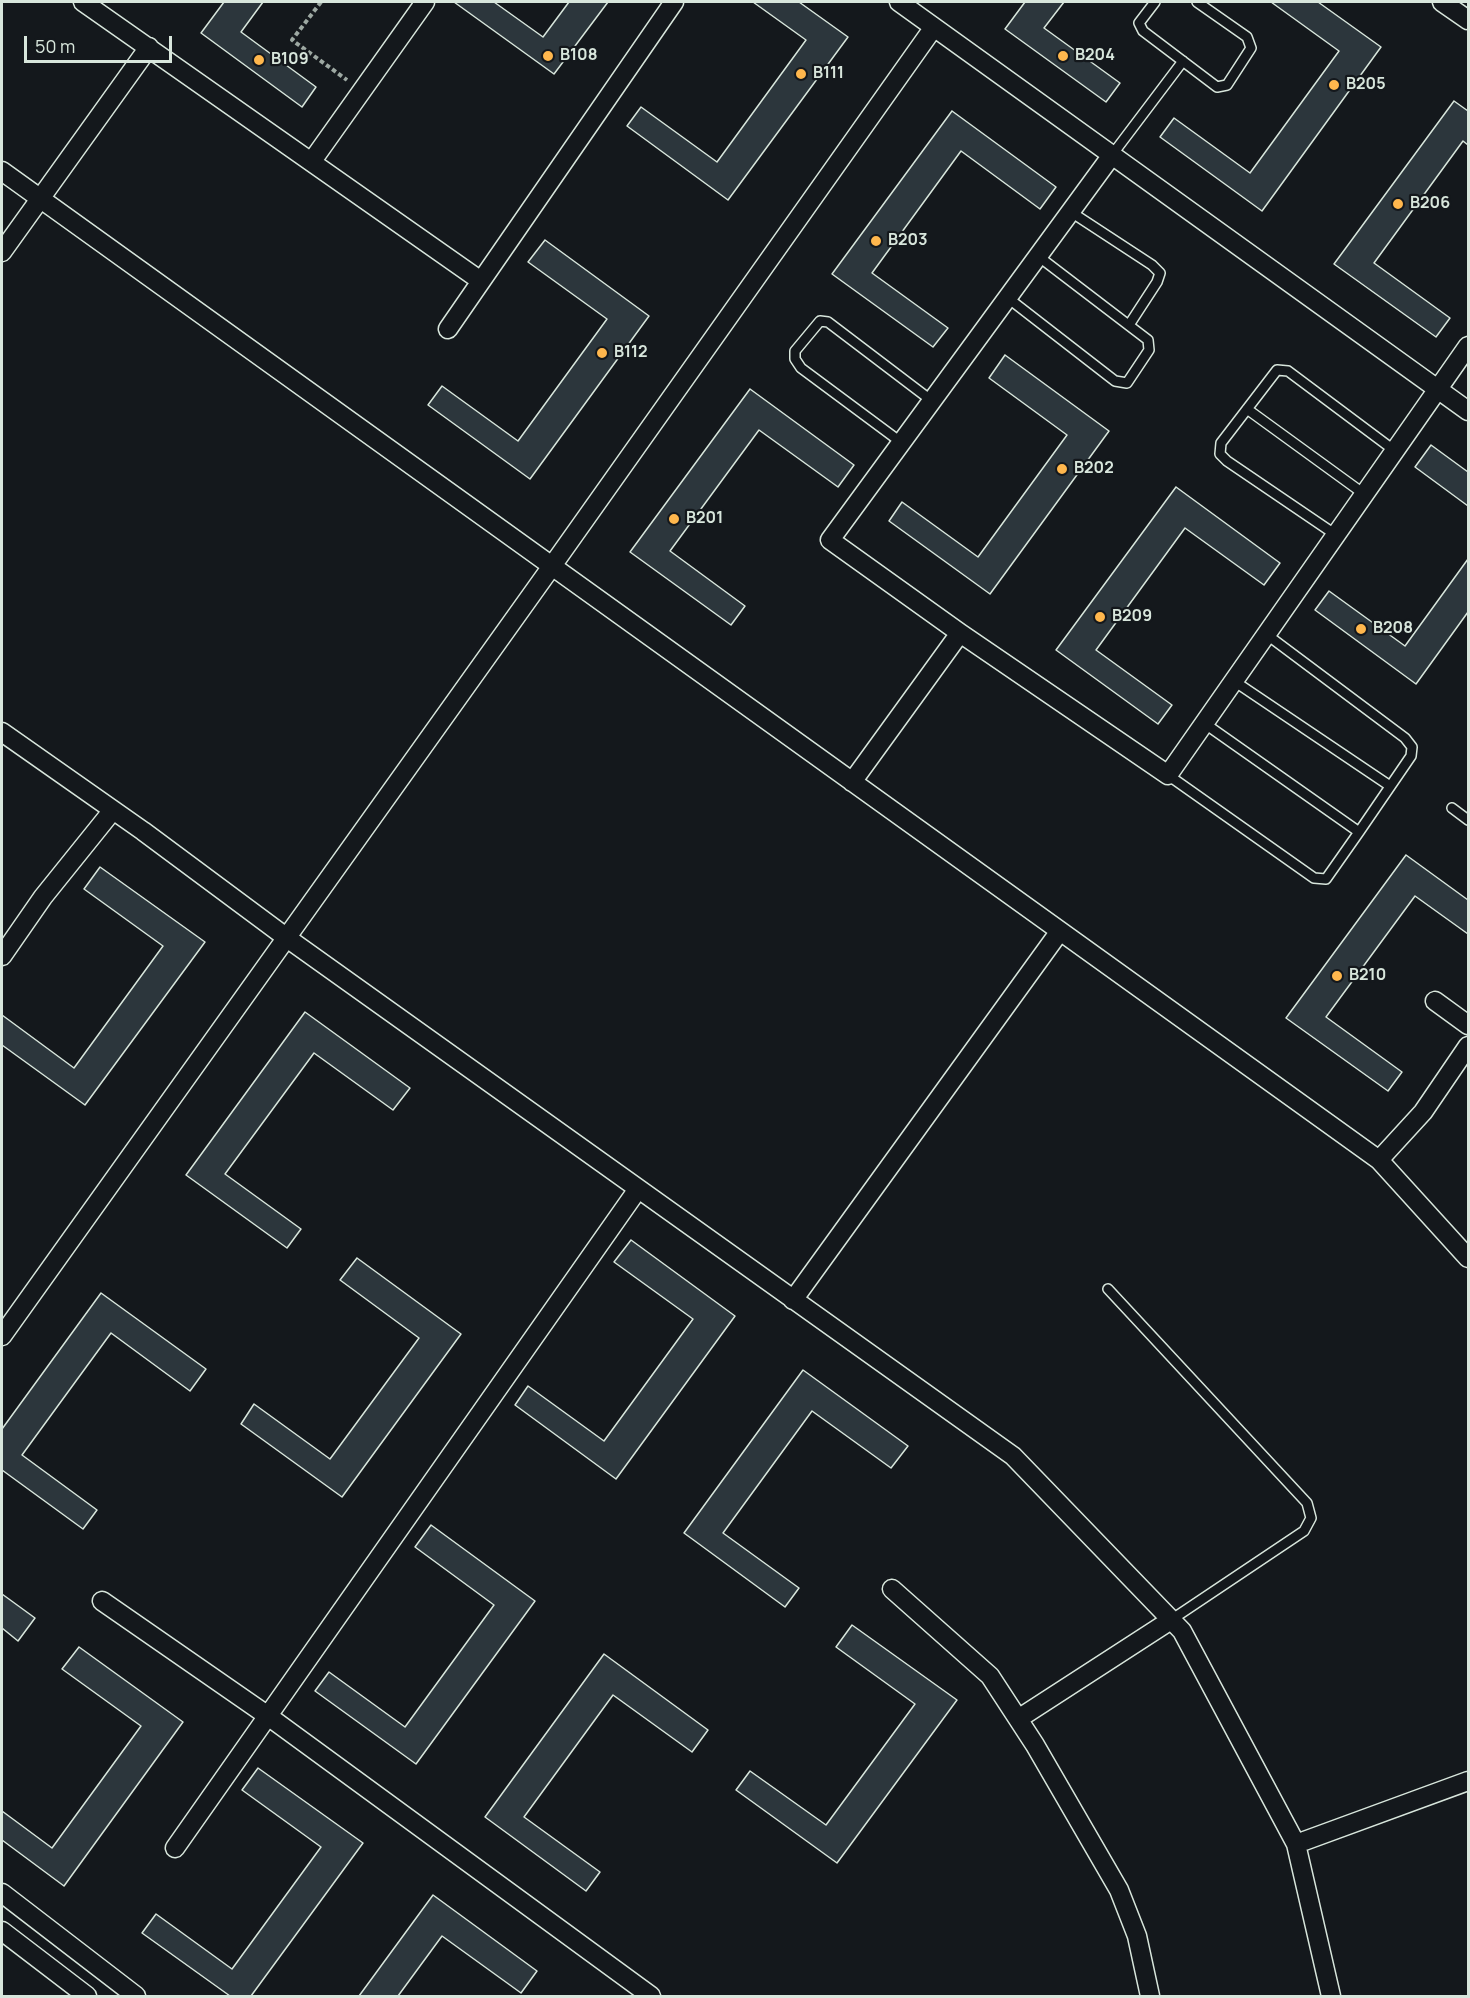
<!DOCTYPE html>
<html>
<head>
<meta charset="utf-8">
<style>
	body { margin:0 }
	#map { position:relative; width:1470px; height:1998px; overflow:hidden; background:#14181c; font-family:Manrope,sans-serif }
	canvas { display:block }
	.frame { position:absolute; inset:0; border:3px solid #d8e6dc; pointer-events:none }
	.scale { position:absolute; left:24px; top:36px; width:148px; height:27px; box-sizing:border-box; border:3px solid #d8e6dc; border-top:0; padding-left:8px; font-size:18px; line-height:21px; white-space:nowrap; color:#d8e6dc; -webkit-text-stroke:4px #14181c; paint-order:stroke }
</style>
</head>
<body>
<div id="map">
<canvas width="1470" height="1998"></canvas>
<div class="frame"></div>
<div class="scale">50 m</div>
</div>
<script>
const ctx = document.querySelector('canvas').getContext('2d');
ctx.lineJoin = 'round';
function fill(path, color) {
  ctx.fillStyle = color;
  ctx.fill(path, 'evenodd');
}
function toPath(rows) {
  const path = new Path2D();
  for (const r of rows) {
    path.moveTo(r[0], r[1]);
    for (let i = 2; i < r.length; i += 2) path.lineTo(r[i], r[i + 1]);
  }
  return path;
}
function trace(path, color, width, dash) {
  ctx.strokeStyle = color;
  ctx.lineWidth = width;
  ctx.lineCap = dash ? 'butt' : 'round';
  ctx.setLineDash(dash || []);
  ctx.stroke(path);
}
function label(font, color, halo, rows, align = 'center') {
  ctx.font = font + ' Manrope,sans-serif';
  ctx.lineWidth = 4.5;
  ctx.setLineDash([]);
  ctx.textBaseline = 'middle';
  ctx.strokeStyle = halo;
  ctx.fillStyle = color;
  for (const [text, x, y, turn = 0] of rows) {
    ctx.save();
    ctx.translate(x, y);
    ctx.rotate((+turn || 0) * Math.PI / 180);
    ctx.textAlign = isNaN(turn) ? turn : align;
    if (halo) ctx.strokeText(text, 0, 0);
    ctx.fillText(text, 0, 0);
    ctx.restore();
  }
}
const building = toPath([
	[224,2,263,2,241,32,316,87,302,107,201,33,224,2],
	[454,2,494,2,543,37,569,2,608,2,554,74,454,2],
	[753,2,799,2,848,37,728,200,627,126,641,107,717,162,806,40,753,2],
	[1025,2,1064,2,1044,28,1120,83,1106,102,1005,29,1025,2],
	[1271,2,1318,2,1381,47,1262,211,1160,137,1174,118,1250,173,1339,51,1271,2],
	[1454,101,1468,111,1468,145,1463,141,1374,263,1450,318,1436,337,1334,264,1454,101],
	[952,111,1056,187,1040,209,961,151,872,273,948,328,933,347,832,274,952,111],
	[545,240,649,316,530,479,428,405,442,386,518,441,607,319,528,262,545,240],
	[1005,355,1109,431,990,594,889,521,902,502,978,557,1067,435,989,378,1005,355],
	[750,389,854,465,838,487,759,430,670,551,745,606,731,625,630,552,750,389],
	[1431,445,1468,472,1468,506,1415,467,1431,445],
	[1176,487,1280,563,1264,585,1185,528,1096,650,1172,705,1158,724,1056,650,1176,487],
	[1468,559,1468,612,1416,684,1315,610,1329,591,1405,646,1468,559],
	[1406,855,1468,900,1468,934,1415,896,1326,1017,1402,1072,1388,1091,1286,1018,1406,855],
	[100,867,205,942,85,1105,2,1045,2,1015,74,1068,163,946,84,889,100,867],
	[305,1012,410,1088,393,1110,314,1053,225,1174,301,1229,287,1248,186,1175,305,1012],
	[631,1240,735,1316,616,1479,515,1405,528,1386,604,1441,693,1319,614,1262,631,1240],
	[357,1258,461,1334,342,1497,241,1424,254,1404,330,1459,419,1338,340,1280,357,1258],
	[101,1293,206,1369,190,1391,111,1333,22,1455,97,1510,83,1529,2,1470,2,1429,101,1293],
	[803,1370,908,1446,891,1468,812,1411,723,1533,799,1588,785,1607,684,1533,803,1370],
	[431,1525,535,1601,416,1764,315,1691,329,1672,405,1727,494,1605,415,1547,431,1525],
	[2,1594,35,1618,18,1641,2,1628,2,1594],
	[852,1625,957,1700,837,1863,736,1790,750,1771,826,1825,915,1704,836,1647,852,1625],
	[79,1647,183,1722,64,1886,2,1840,2,1811,52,1848,141,1726,62,1669,79,1647],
	[604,1654,708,1730,692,1752,613,1695,524,1817,600,1872,586,1891,485,1817,604,1654],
	[258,1768,363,1843,251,1996,230,1996,142,1933,156,1914,232,1969,321,1847,242,1790,258,1768],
	[433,1895,537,1971,521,1993,442,1936,398,1996,359,1996,433,1895]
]);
const path = toPath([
	[321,2,292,40,347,80]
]);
const lane = toPath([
	[1155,2,1139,23,1143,31,1217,87,1227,85,1251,48,1247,37,1197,2],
	[1112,155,1183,61],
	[1071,212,1152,265,1160,273,1157,282,1129,325],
	[1008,298,1115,381,1127,383,1149,350,1148,340,1038,256],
	[1247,409,1364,494],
	[902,443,801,368,795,359,795,351,820,321,828,322,932,401],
	[1336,535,1227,461,1220,454,1221,443,1277,370,1288,371,1395,451],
	[1234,681,1390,786],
	[1204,723,1359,832],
	[1168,775,1314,878,1326,879,1359,832,1411,756,1412,747,1405,738,1266,634],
	[1452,808,1468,820],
	[1108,1289,1307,1503,1311,1518,1304,1531,1171,1620]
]);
const street = toPath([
	[83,2,481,281],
	[899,2,1468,411],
	[1442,2,1468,20],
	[1112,155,830,540,960,633,1168,775,1468,346],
	[312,161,425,2],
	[2,171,1379,1160,1468,1258],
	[2,252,149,47],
	[448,329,674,2],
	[2,732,143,831,287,938,1013,1456,1182,1631,1296,1844,1331,1996],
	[852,782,960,633],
	[2,956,43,897,113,810],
	[1435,1001,1468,1025],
	[1379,1160,1423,1112,1468,1046],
	[793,1300,1060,931],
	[2,1336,552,566,934,27],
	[892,1589,990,1676,1035,1745,1119,1890,1137,1936,1150,1996],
	[102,1601,268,1716,651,1996],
	[1018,1719,1171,1620],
	[1296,1844,1468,1781],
	[175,1848,638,1189],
	[2,1893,136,1996],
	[2,1931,87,1996]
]);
const markers = [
	[548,56,6,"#ffb74d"],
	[1063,56,6,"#ffb74d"],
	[259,60,6,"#ffb74d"],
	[801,74,6,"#ffb74d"],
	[1334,85,6,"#ffb74d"],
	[1398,204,6,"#ffb74d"],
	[876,241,6,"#ffb74d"],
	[602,353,6,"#ffb74d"],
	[1062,469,6,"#ffb74d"],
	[674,519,6,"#ffb74d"],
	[1100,617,6,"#ffb74d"],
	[1361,629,6,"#ffb74d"],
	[1337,976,6,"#ffb74d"]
];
const poiNames = [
	["B108",560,56],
	["B204",1075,56],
	["B109",271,60],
	["B111",813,74],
	["B205",1346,85],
	["B206",1410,204],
	["B203",888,241],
	["B112",614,353],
	["B202",1074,469],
	["B201",686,519],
	["B209",1112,617],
	["B208",1373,629],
	["B210",1349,976]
];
fill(building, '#2c363c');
trace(building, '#d8e6dc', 1.5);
trace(lane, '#d8e6dc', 12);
trace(street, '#d8e6dc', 21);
trace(path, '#9da8a2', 4, [4.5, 3]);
trace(lane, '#14181c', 9);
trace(street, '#14181c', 18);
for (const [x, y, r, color] of markers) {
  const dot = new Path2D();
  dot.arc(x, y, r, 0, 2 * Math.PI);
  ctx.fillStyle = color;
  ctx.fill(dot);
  trace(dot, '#14181c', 2);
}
label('bold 16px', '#d8e6dc', '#14181c', poiNames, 'left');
</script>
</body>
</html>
